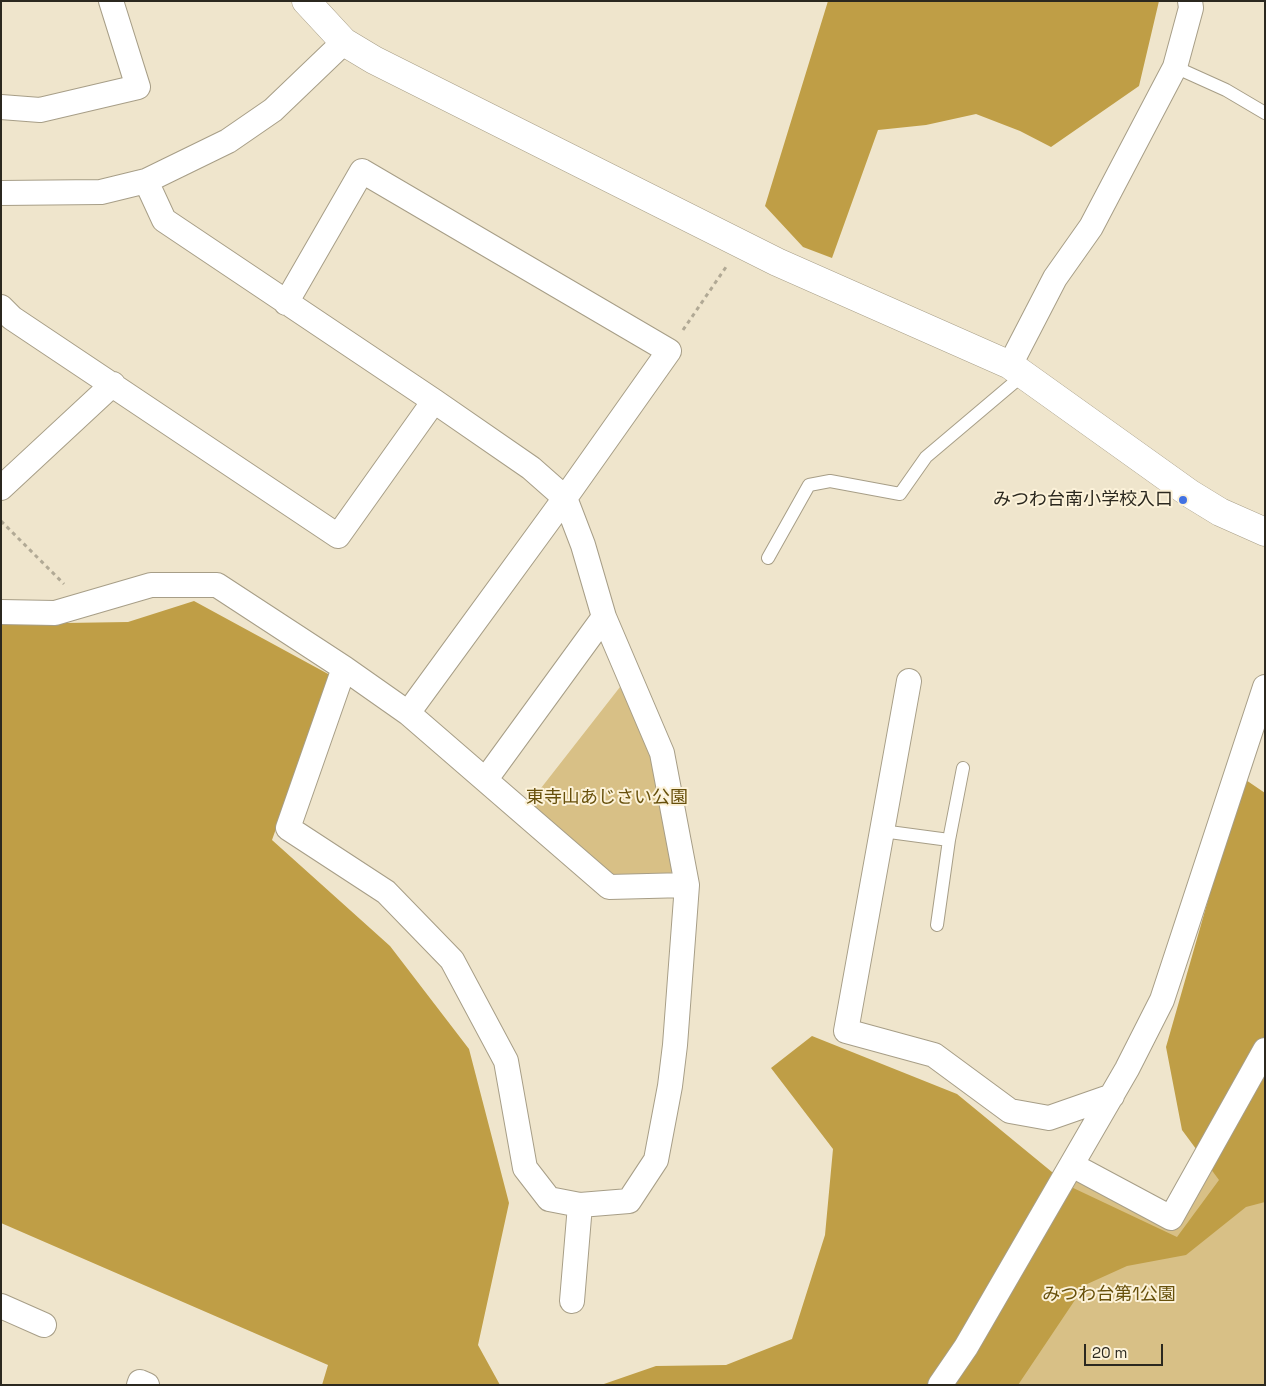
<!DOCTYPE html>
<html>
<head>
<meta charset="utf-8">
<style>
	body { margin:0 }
	#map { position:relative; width:1266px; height:1386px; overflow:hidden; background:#efe5cc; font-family:"Space Grotesk",sans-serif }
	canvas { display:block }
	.frame { position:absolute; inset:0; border:2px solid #2b281f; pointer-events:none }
	.scale { position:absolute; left:1084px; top:1344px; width:79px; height:22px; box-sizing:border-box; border:2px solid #2b281f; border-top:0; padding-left:6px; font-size:15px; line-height:18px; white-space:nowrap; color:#2b281f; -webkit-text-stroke:4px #fcf2d9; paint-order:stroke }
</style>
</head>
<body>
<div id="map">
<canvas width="1266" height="1386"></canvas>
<div class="frame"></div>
<div class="scale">20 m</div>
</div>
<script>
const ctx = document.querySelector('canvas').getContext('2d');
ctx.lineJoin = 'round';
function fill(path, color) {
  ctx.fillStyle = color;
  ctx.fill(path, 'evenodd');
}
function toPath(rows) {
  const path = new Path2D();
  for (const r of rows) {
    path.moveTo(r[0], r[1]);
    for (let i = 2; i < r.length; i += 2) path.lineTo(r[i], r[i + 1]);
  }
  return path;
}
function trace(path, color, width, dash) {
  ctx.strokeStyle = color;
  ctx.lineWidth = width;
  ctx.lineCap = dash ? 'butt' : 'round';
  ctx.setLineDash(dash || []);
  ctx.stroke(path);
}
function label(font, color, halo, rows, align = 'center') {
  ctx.font = font + ' "Space Grotesk","Noto Sans JP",sans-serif';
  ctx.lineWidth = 4;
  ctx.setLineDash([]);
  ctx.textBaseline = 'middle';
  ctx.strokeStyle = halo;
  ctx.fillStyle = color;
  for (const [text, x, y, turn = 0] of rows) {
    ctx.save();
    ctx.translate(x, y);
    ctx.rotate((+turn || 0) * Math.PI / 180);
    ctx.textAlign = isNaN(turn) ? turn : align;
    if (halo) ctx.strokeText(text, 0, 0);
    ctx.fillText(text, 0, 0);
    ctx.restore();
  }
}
const green = toPath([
	[620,687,659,758,677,867,668,875,610,874,527,806],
	[1265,1061,1265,1385,951,1385,1077,1173,1171,1227]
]);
const forest = toPath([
	[828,1,1159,1,1139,86,1051,147,1020,131,976,114,926,125,878,130,832,258,803,247,765,206],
	[194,601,330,675,272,840,390,946,469,1049,509,1203,478,1345,500,1385,322,1385,328,1365,1,1223,1,624,128,622],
	[1243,778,1265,793,1265,1202,1246,1207,1186,1255,1127,1266,1085,1285,1018,1385,601,1385,656,1366,726,1365,792,1339,825,1235,833,1149,771,1068,812,1036,957,1094,1069,1186,1177,1237,1219,1180,1182,1130,1166,1047]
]);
const path = toPath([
	[683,330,726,267],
	[1,521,64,584]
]);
const lane = toPath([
	[1175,67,1226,90,1265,113],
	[768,558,809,485,830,481,900,494,926,457,1023,375],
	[882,831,949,840,963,768],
	[937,925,949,840]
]);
const street = toPath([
	[1,107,40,110,138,87,111,1],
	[146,181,164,220,434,401,531,468,565,498,583,545,604,617,486,779],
	[1,193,101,192,146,181,228,141,273,110,344,42],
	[286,303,362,171,669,351,565,498,408,713],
	[1,307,12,318,338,536,434,401],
	[1010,365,1055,278,1091,227,1175,67,1191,8,1190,1],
	[1,488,113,384],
	[1,612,55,613,151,585,217,585,344,668,408,713,609,887,687,885,675,1045,670,1086,656,1160,629,1201,580,1205,549,1199,525,1168,506,1061,452,960,386,892,288,828,344,668],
	[604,617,662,753,687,885],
	[909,681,846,1031,934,1055,1010,1111,1049,1118,1112,1096],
	[1072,1165,1171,1218,1265,1050],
	[572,1301,580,1205],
	[1,1306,44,1325],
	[139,1385,140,1382,147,1385],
	[940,1385,966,1347,1127,1069,1162,1000,1265,687]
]);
const secondary = toPath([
	[306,1,344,42,374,60,777,262,1010,365,1189,493,1220,512,1265,532]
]);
const markers = [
	[1183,500,5,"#4272e3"]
];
const poiNames = [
	["みつわ台南小学校入口",1173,500]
];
const parkNames = [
	["東寺山あじさい公園",607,798],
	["みつわ台第1公園",1109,1295]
];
fill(green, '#d8c086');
fill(forest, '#bf9e46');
trace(lane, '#a79e87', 14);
trace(street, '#a79e87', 26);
trace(secondary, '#a79e87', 29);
trace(path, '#b1a995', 3, [4, 4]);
trace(lane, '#fff', 12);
trace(street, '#fff', 24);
trace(secondary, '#fff', 28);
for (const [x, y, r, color] of markers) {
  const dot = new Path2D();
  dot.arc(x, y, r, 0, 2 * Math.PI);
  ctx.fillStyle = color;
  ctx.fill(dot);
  trace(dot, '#fcf2d9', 2);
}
label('18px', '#2b281f', '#fcf2d9', poiNames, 'right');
label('18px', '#67500b', '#fcf2d9', parkNames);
</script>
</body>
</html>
